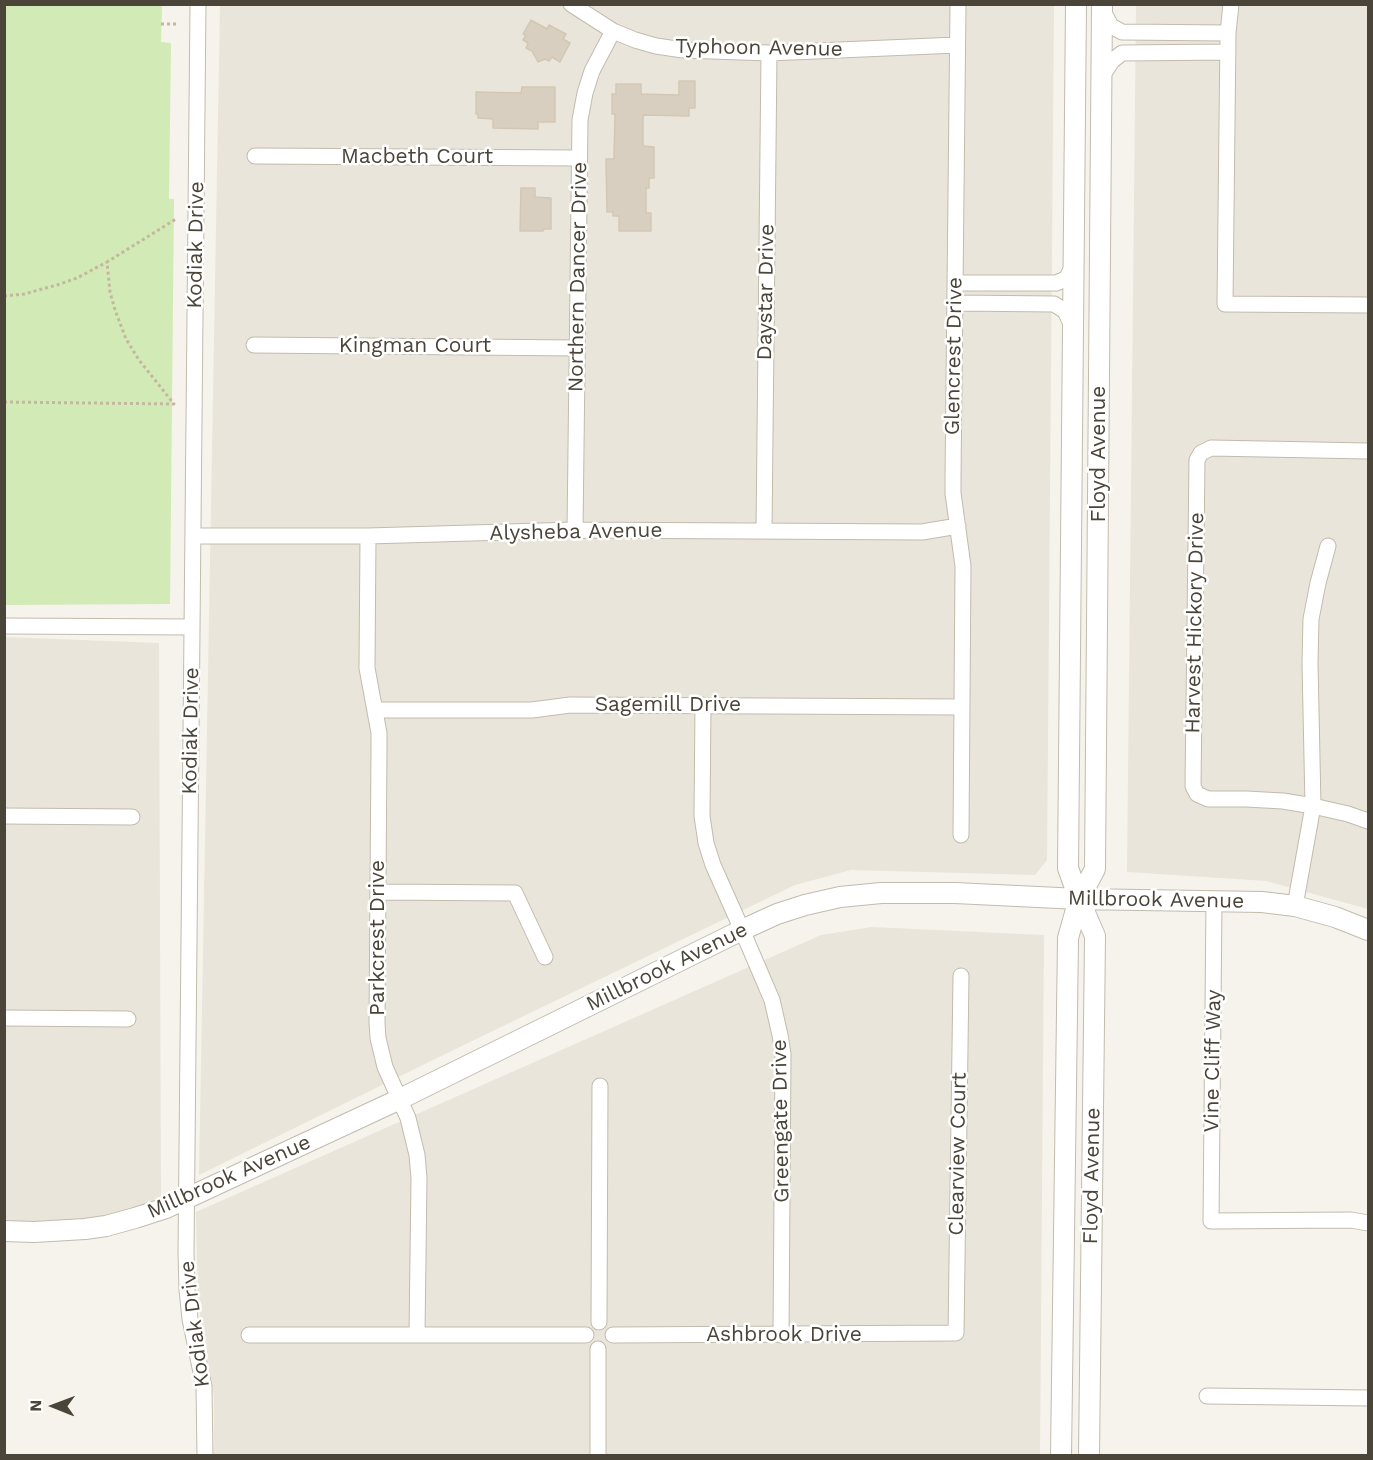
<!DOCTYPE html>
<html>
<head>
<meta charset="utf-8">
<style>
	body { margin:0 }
	#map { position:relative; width:1373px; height:1460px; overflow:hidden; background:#f6f3ec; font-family:"Work Sans",sans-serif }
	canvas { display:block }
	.frame { position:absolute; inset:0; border:6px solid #4b4439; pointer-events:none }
	.north { position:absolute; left:24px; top:1376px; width:60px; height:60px; -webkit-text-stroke:4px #fff; paint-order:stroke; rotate:271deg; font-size:16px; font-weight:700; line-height:24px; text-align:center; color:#4b4439 }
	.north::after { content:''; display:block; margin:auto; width:21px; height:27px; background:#4b4439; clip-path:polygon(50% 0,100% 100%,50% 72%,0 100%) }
</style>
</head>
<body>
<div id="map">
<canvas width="1373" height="1460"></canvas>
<div class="frame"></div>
<div class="north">N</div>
</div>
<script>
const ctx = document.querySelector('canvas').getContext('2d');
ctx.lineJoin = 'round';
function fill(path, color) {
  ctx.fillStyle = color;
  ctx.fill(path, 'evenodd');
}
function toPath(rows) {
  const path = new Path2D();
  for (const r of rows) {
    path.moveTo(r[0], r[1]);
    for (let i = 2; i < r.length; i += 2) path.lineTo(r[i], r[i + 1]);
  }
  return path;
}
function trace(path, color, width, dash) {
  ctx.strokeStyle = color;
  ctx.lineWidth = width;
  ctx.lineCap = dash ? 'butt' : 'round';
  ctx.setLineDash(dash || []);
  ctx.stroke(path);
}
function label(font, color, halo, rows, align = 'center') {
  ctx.font = font + ' "Work Sans",sans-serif';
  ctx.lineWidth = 5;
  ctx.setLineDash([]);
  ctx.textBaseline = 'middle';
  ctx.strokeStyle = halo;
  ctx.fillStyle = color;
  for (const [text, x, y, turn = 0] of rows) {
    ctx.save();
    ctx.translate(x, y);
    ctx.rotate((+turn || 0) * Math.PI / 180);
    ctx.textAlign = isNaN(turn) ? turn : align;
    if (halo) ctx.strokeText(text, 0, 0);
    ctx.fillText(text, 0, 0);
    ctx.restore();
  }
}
const residential = toPath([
	[220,5,1054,5,1047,860,1035,875,851,870,795,885,439,1057,199,1175],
	[1136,5,1368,5,1368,909,1266,881,1127,872],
	[5,637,159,643,161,1200,82,1222,5,1222],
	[872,927,1044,935,1040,1455,214,1455,214,1397,198,1304,196,1212,821,935]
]);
const green = toPath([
	[4,5,162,5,161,42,171,43,169,199,174,199,170,604,5,605]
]);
const building = toPath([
	[531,20,547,29,549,25,566,34,563,39,570,43,560,62,552,57,549,61,545,59,538,62,532,51,526,48,528,43,523,40,526,35,523,34,531,20],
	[679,81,695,81,695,108,689,108,689,116,643,115,643,146,654,147,654,178,649,178,649,188,646,188,646,213,651,213,651,231,619,231,619,216,613,216,613,212,607,212,606,159,614,159,615,114,612,114,612,94,616,94,616,84,641,84,641,94,679,95,679,81],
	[522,87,555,87,555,122,538,122,538,129,493,128,493,119,478,118,478,114,476,114,476,92,521,93,522,87],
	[521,188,535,188,535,197,551,198,551,229,544,229,543,231,520,231,521,188]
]);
const path = toPath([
	[161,24,178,24],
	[4,296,24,294,57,285,77,278,107,262],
	[4,402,174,404,139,360,126,339,115,310,110,292,107,262,176,219]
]);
const minor = toPath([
	[198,4,186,1253,187,1290,190,1319,204,1387,205,1456],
	[571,4,613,31,635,40,656,46,683,50,769,53,957,45],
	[958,4,953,478,953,493,963,566,961,835],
	[1231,4,1228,33,1225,304,1368,305],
	[1102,9,1111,26,1122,32,1228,33],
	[1102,76,1112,61,1122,53,1228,52],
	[255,156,579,158],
	[955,283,1056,283,1066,279,1074,264],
	[955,303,1054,304,1065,311,1072,326],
	[254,345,577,348],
	[1368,451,1211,448,1201,453,1197,460,1193,786,1197,794,1208,799,1246,799,1283,801,1313,806,1348,814,1368,821],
	[575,530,580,120,585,93,592,71,613,31],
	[764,531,769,53],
	[193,536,368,536,575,530,922,532,958,526],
	[368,536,367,668,379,733,379,748,377,1023,378,1038,385,1067,408,1118,417,1155,419,1178,417,1334],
	[4,626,192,627],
	[703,705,702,816,706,843,713,865,742,930,772,1000,780,1035,783,1054,781,1335],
	[375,710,532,710,570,705,962,707],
	[4,816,132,817],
	[378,892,515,893,545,957],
	[1214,901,1211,1221,1351,1220,1368,1223],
	[1295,906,1313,806,1310,663,1311,619,1318,583,1328,546],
	[4,1018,128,1019],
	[599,1322,600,1086],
	[249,1335,586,1335],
	[613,1335,956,1333,961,976],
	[1207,1396,1368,1398],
	[598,1456,598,1349]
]);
const tertiary = toPath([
	[4,1231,34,1232,85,1229,106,1226,135,1218,166,1208,400,1099,742,930,777,914,805,905,840,897,881,893,955,893,1079,899,1262,902,1295,906,1335,917,1368,930],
	[1061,1456,1068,938,1079,899,1068,868,1076,4],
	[1089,1456,1095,936,1079,899,1095,869,1102,4]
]);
const streetNames = [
	["Typhoon Avenue",759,48,1],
	["Macbeth Court",417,157],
	["Kodiak Drive",196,245,-89],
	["Northern Dancer Drive",578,277,-89],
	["Daystar Drive",766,292,-89],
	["Kingman Court",415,346],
	["Glencrest Drive",954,356,-89],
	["Floyd Avenue",1099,454,-90],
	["Alysheba Avenue",576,532,-1],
	["Harvest Hickory Drive",1195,623,-89],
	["Sagemill Drive",668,705],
	["Kodiak Drive",191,731,-89],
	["Millbrook Avenue",1156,900,1],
	["Parkcrest Drive",378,938,-90],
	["Millbrook Avenue",667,967,-26],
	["Vine Cliff Way",1213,1061,-89],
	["Greengate Drive",781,1121,-91],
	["Clearview Court",958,1154,-89],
	["Floyd Avenue",1092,1176,-89],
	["Millbrook Avenue",229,1177,-24],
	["Kodiak Drive",195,1324,-97],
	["Ashbrook Drive",784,1335]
];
fill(residential, '#eae5da');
fill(green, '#d2eab5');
fill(building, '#d8cfc1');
trace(building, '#d3c7b4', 1.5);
trace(minor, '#c2bbae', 17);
trace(tertiary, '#c2bbae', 22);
trace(path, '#c4b79f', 3, [3, 3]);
trace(minor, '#fff', 15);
trace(tertiary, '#fff', 20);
label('21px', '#4b4439', '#fff', streetNames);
</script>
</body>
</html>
